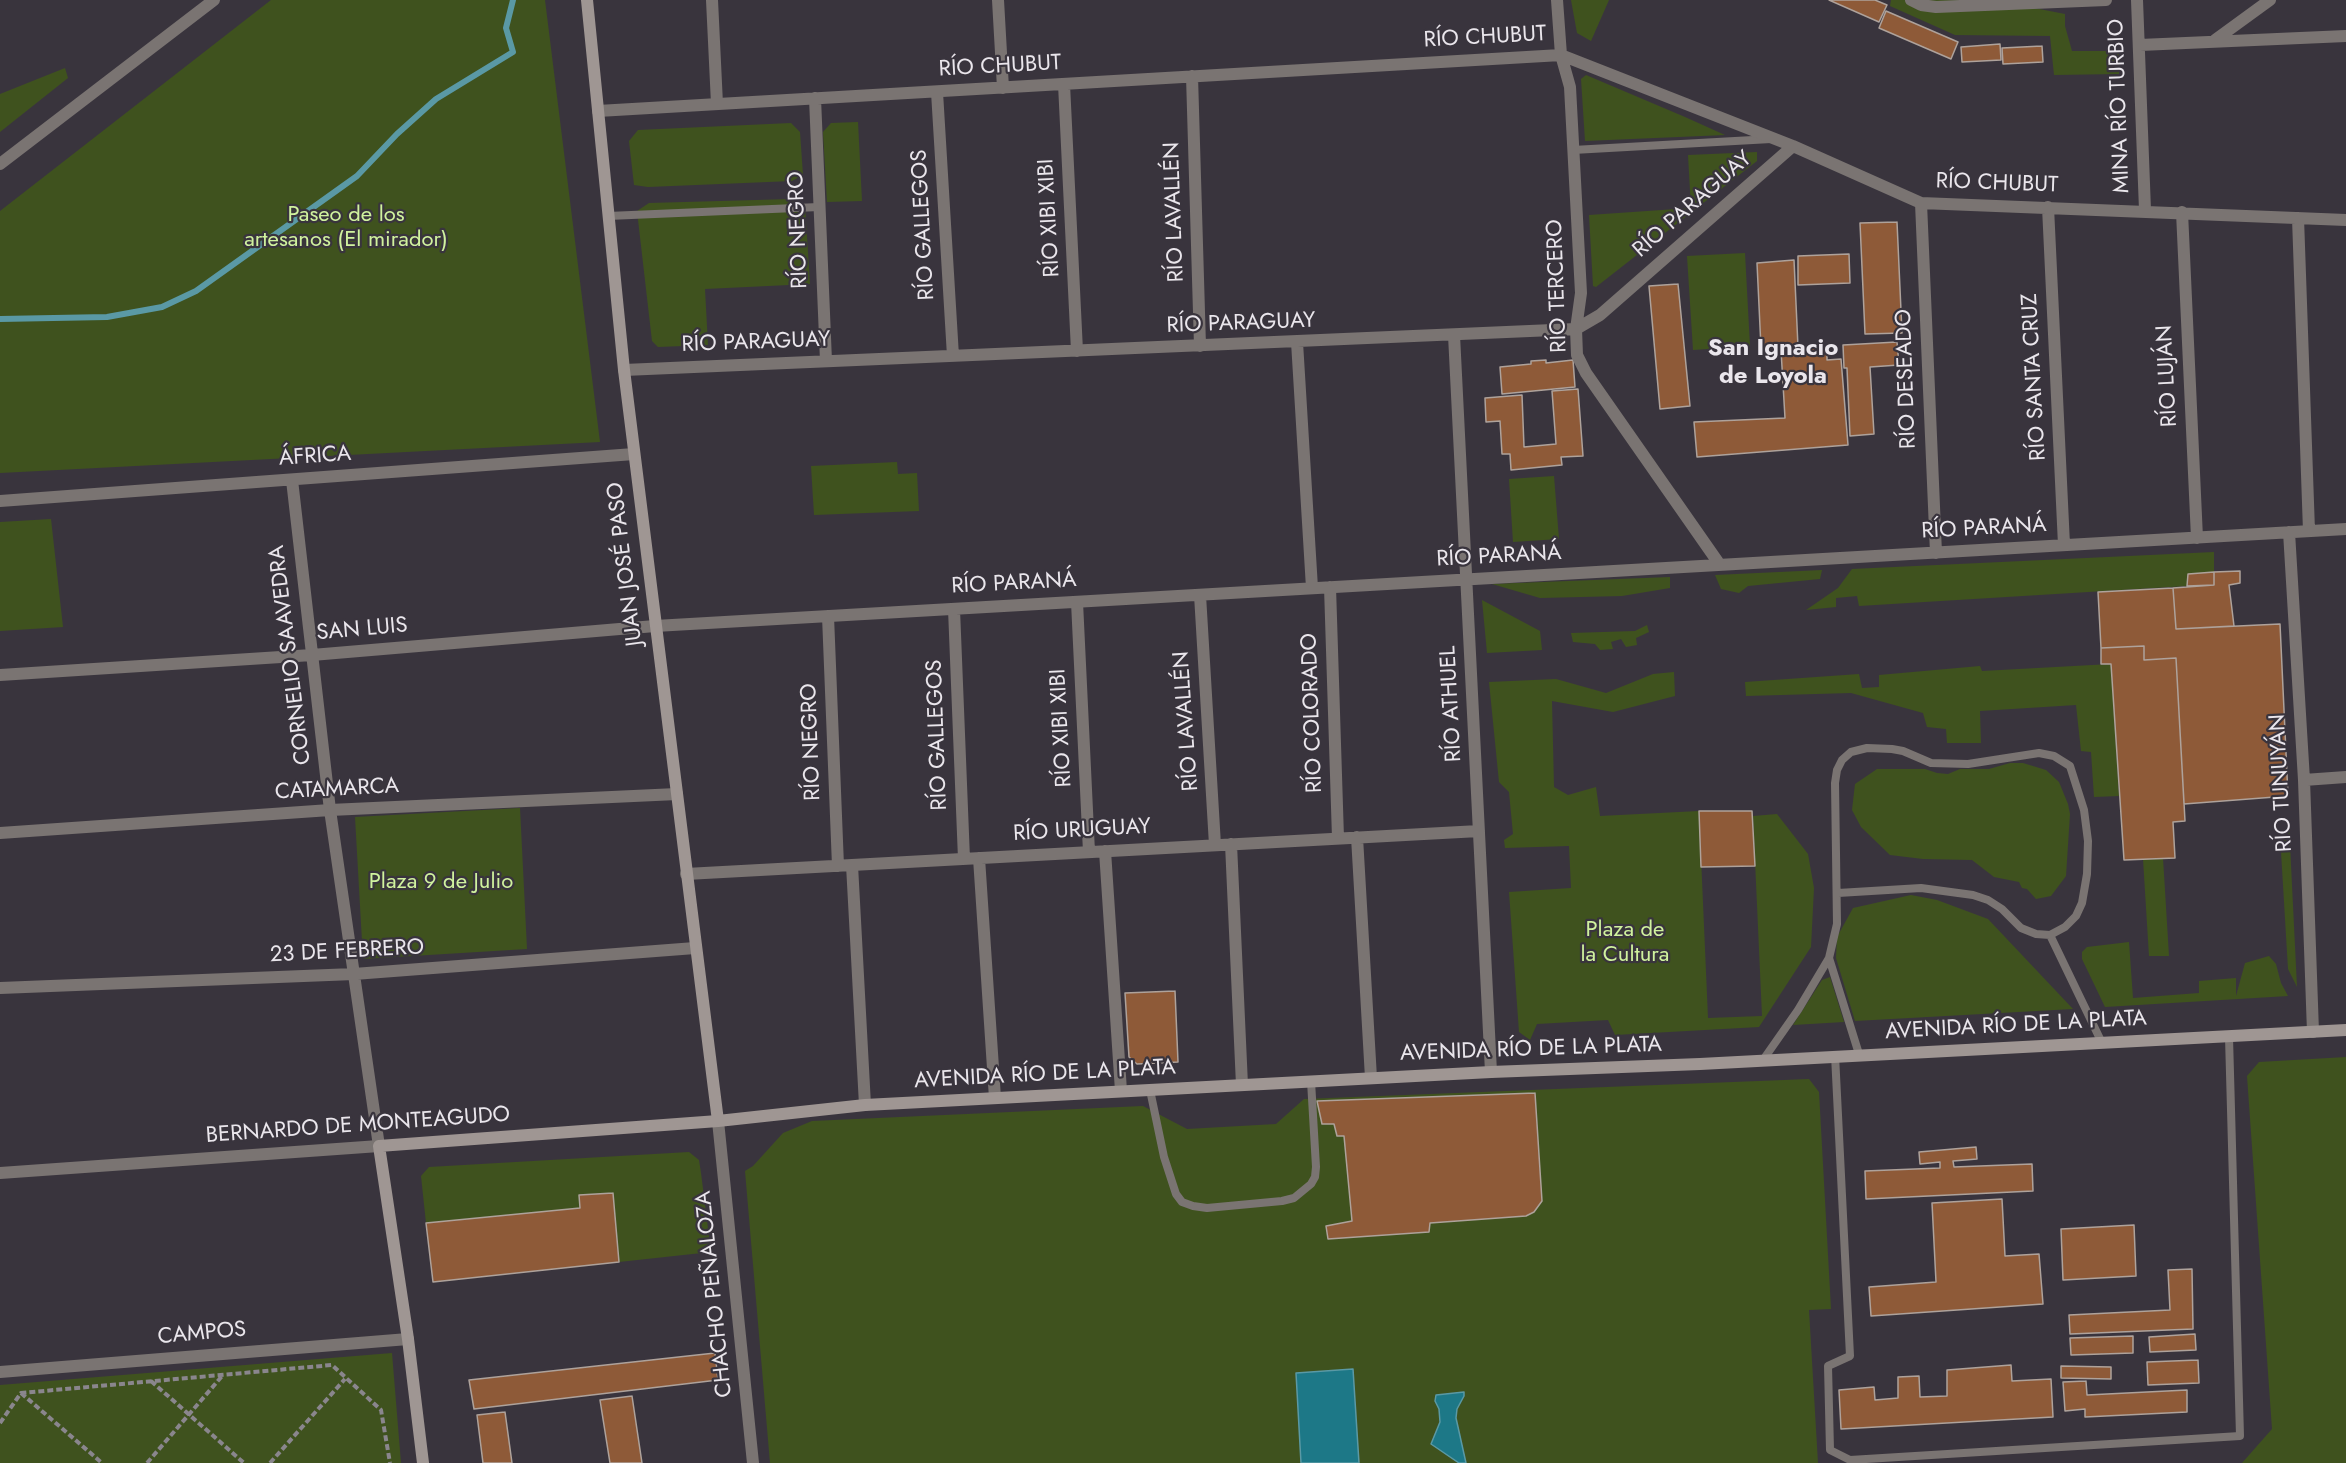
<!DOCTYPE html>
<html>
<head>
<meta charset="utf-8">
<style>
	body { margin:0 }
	canvas { display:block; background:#39343d }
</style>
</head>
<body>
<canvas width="2346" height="1463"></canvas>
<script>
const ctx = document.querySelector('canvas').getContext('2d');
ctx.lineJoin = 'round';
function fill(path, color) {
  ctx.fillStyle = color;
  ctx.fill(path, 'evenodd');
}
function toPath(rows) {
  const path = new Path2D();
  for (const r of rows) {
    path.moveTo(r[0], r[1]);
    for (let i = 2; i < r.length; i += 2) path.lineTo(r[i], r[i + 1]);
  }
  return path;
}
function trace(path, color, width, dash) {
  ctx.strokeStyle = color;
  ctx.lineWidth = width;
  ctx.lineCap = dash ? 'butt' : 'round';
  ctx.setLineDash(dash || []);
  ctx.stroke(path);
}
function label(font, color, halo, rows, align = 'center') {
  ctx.font = font + ' Jost,sans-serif';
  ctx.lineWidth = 4.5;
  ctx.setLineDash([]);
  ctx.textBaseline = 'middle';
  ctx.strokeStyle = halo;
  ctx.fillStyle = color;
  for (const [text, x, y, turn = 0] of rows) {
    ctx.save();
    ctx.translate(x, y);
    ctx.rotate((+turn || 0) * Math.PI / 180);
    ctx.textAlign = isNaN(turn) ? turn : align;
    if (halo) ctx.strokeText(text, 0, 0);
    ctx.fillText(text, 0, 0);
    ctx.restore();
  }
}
const green = toPath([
	[271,0,545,0,600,442,0,473,0,211],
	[1571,0,1609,0,1591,41,1577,33],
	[1891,0,1993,0,2065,14,2065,26,2072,51,2119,51,2119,74,2054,75,2050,36,1955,35,1890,6],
	[65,68,68,78,0,132,0,94],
	[1586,75,1685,117,1725,135,1585,141,1581,79],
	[858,122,862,201,827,202,823,132,831,123],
	[791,123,800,132,803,175,792,181,648,187,634,185,629,141,638,130],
	[1757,152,1757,161,1596,287,1593,286,1589,215,1691,208,1688,155],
	[792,199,805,205,810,284,705,289,708,345,658,347,652,341,637,211,649,203],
	[1745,253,1750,346,1693,350,1687,256],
	[897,462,898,474,917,473,919,511,814,515,811,466],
	[1554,476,1559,539,1513,542,1509,479],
	[51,519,63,627,0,631,0,522],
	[2214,552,2214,572,2188,574,2187,586,1859,606,1857,596,1836,598,1836,607,1806,610,1838,588,1852,569],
	[1822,570,1820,579,1748,586,1739,593,1721,589,1715,575],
	[1670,577,1670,588,1622,596,1540,598,1492,584],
	[1482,600,1540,631,1542,650,1487,653],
	[1647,625,1649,632,1636,638,1637,645,1626,647,1621,639,1611,642,1613,649,1600,650,1595,644,1573,642,1571,633,1635,631],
	[2111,664,2119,796,2094,797,2091,752,2081,751,2076,705,1980,711,1981,743,1947,743,1946,729,1927,727,1923,713,1851,693,1746,696,1745,682,1859,674,1862,688,1879,687,1879,675,1980,666,1982,671],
	[1674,672,1675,696,1613,712,1552,701,1554,787,1568,795,1596,787,1600,816,1699,811,1708,1018,1762,1016,1753,816,1777,814,1808,854,1814,888,1811,947,1759,1027,1615,1035,1608,1020,1537,1024,1530,1040,1519,1032,1509,892,1571,888,1569,846,1505,848,1504,840,1513,834,1509,792,1499,782,1489,682,1556,679,1606,693,1653,674],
	[2010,763,2023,763,2046,770,2059,782,2068,804,2070,814,2066,876,2051,896,2036,899,2027,889,2022,888,2019,882,1994,877,1972,860,1923,859,1890,855,1861,827,1852,810,1855,784,1877,769,1925,769,1937,773,1948,774,1960,769,1989,769],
	[520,808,527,949,363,959,355,817],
	[2289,824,2297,987,2288,969,2280,835],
	[2163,858,2169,956,2149,956,2143,859],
	[1911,895,1937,900,1988,919,2073,1009,1855,1021,1836,958,1837,937,1853,908],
	[2129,942,2133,998,2199,993,2199,981,2236,978,2236,996,2245,963,2269,956,2276,964,2281,983,2288,996,2105,1007,2082,959,2082,952,2087,947],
	[1830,977,1844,1022,1793,1025,1822,980],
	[2346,1057,2346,1463,2242,1463,2272,1429,2247,1076,2259,1062],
	[1809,1079,1819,1092,1831,1309,1809,1310,1818,1463,770,1463,745,1171,753,1166,783,1133,812,1121,1143,1106,1187,1129,1276,1124,1304,1099],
	[689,1152,699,1160,701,1173,711,1252,619,1262,612,1193,579,1195,580,1208,426,1223,421,1176,429,1167],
	[392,1353,401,1463,0,1463,0,1385]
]);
const water = toPath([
	[1353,1369,1359,1463,1301,1463,1296,1373,1353,1369],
	[1464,1392,1464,1396,1457,1409,1456,1418,1466,1463,1459,1463,1431,1444,1440,1422,1439,1409,1435,1401,1436,1395,1464,1392]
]);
const stream = toPath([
	[0,319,107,317,162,307,196,291,357,176,397,134,436,99,513,52,506,28,513,0]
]);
const building = toPath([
	[1829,0,1875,0,1887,5,1879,22,1829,0],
	[1886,11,1958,42,1951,59,1879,28,1886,11],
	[2000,44,2001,60,1962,62,1961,47,2000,44],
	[2042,46,2043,62,2003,64,2002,48,2042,46],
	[1897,222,1902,333,1865,334,1860,223,1897,222],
	[1849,254,1850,283,1798,285,1798,256,1849,254],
	[1794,260,1798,347,1761,348,1757,263,1794,260],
	[1678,284,1690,406,1660,409,1649,286,1678,284],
	[1897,342,1899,365,1870,367,1874,434,1850,436,1847,368,1844,368,1843,345,1897,342],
	[1827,347,1827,360,1841,359,1848,445,1697,457,1694,422,1785,418,1781,350,1827,347],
	[1546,360,1546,363,1573,360,1575,387,1502,394,1500,367,1531,364,1531,361,1546,360],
	[1578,389,1583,456,1561,457,1562,465,1511,470,1510,454,1502,454,1500,421,1486,422,1485,398,1522,395,1524,447,1556,444,1552,391,1578,389],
	[2240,571,2240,583,2229,585,2234,626,2176,629,2173,588,2214,585,2214,572,2240,571],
	[2214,572,2214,585,2187,586,2188,574,2214,572],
	[2173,588,2176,629,2280,624,2288,796,2184,804,2176,658,2144,660,2144,646,2101,648,2098,592,2173,588],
	[2144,646,2144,660,2176,658,2185,821,2173,822,2175,858,2124,860,2111,664,2101,664,2101,648,2144,646],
	[1699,811,1752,811,1755,866,1701,867,1699,811],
	[1175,991,1178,1062,1137,1064,1129,1057,1125,993,1175,991],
	[1535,1093,1542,1201,1534,1212,1526,1216,1430,1223,1429,1232,1328,1239,1326,1226,1352,1221,1344,1136,1337,1136,1334,1124,1322,1124,1317,1101,1535,1093],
	[1976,1147,1977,1159,1953,1161,1954,1167,2032,1164,2033,1191,1866,1199,1865,1171,1940,1168,1940,1162,1920,1164,1919,1152,1976,1147],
	[613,1193,619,1262,433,1282,426,1223,580,1208,579,1195,613,1193],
	[2002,1199,2005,1256,2039,1254,2043,1304,1871,1316,1869,1287,1936,1282,1932,1203,2002,1199],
	[2134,1225,2136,1276,2063,1280,2061,1229,2134,1225],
	[2192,1269,2193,1329,2070,1334,2069,1315,2170,1310,2168,1270,2192,1269],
	[2195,1334,2196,1350,2150,1352,2149,1337,2195,1334],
	[2133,1336,2133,1353,2071,1355,2070,1338,2133,1336],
	[715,1353,718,1380,474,1409,469,1380,715,1353],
	[2198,1360,2199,1383,2148,1385,2147,1362,2198,1360],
	[2011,1365,2012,1381,2051,1379,2053,1417,1841,1429,1839,1390,1874,1387,1875,1400,1898,1398,1898,1377,1919,1376,1920,1397,1947,1396,1947,1370,2011,1365],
	[2061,1366,2111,1367,2111,1379,2061,1378,2061,1366],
	[2086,1381,2087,1395,2187,1390,2187,1412,2085,1417,2085,1409,2065,1411,2063,1382,2086,1381],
	[632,1396,642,1463,610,1463,600,1400,632,1396],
	[505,1412,512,1463,483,1463,477,1415,505,1412]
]);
const path = toPath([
	[151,1381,244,1463],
	[21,1393,102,1463],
	[0,1423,21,1393,332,1365,381,1410,390,1463],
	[147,1463,223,1375],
	[270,1463,345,1379]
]);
const service = toPath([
	[1573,150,1771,139],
	[608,216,819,207],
	[2050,935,2102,1043],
	[1829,958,1859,1054],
	[1835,1055,1850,1356,1828,1366,1830,1450,1850,1460,2240,1436,2229,1037],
	[1763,1060,1798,1010,1829,958,1837,924,1835,783,1837,770,1842,760,1851,752,1867,748,1892,749,1903,751,1931,763,1968,764,2039,753,2054,756,2070,766,2084,810,2088,841,2087,874,2082,903,2076,916,2065,927,2050,935,2036,934,2021,928,2002,909,1988,900,1973,895,1921,888,1838,893],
	[1150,1090,1164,1157,1176,1194,1182,1202,1193,1206,1207,1208,1282,1201,1294,1198,1311,1184,1315,1177,1316,1167,1311,1081]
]);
const minor = toPath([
	[712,0,717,104],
	[998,0,1003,88],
	[1557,0,1561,55,1570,87,1581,293,1576,329,1577,355,1586,373,1720,565],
	[1911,0,1921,5,1936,7,2106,0],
	[2137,0,2145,210],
	[2215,40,2270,0],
	[2140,45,2346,36],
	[1192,76,1200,346],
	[1064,84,1077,351],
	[937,92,953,356],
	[815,98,826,361],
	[598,111,1561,55,1793,146,1921,203,2346,220],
	[0,164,214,0],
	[1921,203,1936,553],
	[2048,207,2064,545],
	[2182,212,2197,538],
	[2298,218,2309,531],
	[1454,335,1491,1072],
	[1297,342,1312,588],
	[624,370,1576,329,1600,315,1793,146],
	[292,480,330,810,379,1146],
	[0,501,634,454],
	[2289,532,2304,780,2313,1032],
	[1330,587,1338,838],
	[1200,595,1215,845],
	[1077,602,1089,852],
	[954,609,964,859],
	[828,616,838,866],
	[0,675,312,655,655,626,2346,529],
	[2304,780,2346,777],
	[0,833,330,810,677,794],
	[1357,837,1371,1078],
	[1231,844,1242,1085],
	[1105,851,1121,1091],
	[979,858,995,1098],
	[852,865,865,1105],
	[686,874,1479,831],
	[0,988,354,974,695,948],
	[718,1121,753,1463],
	[0,1372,408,1339]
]);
const tertiary = toPath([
	[0,1173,379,1146]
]);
const secondary = toPath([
	[587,0,624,370,718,1121],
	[423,1463,408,1339,379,1146,718,1121,865,1105,1491,1072,1700,1064,2346,1030]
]);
const streetNames = [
	["RÍO CHUBUT",1485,38,-3],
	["RÍO CHUBUT",1000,67,-3],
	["MINA RÍO TURBIO",2120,106,-92],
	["RÍO CHUBUT",1997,184,2],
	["RÍO PARAGUAY",1693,205,-41],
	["RÍO LAVALLÉN",1175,212,-92],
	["RÍO XIBI XIBI",1050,218,-93],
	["RÍO GALLEGOS",924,225,-93],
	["RÍO NEGRO",799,230,-92],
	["RÍO TERCERO",1558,286,-92],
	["RÍO PARAGUAY",1241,324,-2],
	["RÍO PARAGUAY",756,343,-2],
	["RÍO LUJÁN",2168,376,-93],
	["RÍO SANTA CRUZ",2035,377,-93],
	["RÍO DESEADO",1907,379,-92],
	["ÁFRICA",315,457,-4],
	["RÍO PARANÁ",1984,529,-3],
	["RÍO PARANÁ",1499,557,-3],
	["JUAN JOSÉ PASO",626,564,-97],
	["RÍO PARANÁ",1014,584,-3],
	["SAN LUIS",362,630,-5],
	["CORNELIO SAAVEDRA",291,655,-97],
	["RÍO ATHUEL",1452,704,-93],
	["RÍO COLORADO",1313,713,-92],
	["RÍO LAVALLÉN",1187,721,-94],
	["RÍO XIBI XIBI",1062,728,-93],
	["RÍO GALLEGOS",938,735,-92],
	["RÍO NEGRO",812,742,-92],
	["RÍO TUNUYÁN",2282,783,-93],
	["CATAMARCA",337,790,-3],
	["RÍO URUGUAY",1082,831,-3],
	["23 DE FEBRERO",347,952,-3],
	["AVENIDA RÍO DE LA PLATA",2016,1026,-3],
	["AVENIDA RÍO DE LA PLATA",1531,1050,-2],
	["AVENIDA RÍO DE LA PLATA",1045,1075,-3],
	["BERNARDO DE MONTEAGUDO",358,1126,-4],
	["CHACHO PEÑALOZA",715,1294,-96],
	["CAMPOS",202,1334,-5]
];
const parkNames = [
	["Paseo de los",346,216],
	["artesanos (El mirador)",346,241],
	["Plaza 9 de Julio",441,883],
	["Plaza de",1625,931],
	["la Cultura",1625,956]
];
const neighbourhoodNames = [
	["San Ignacio",1773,349],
	["de Loyola",1773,377]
];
fill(green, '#3f521e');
fill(water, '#1d7887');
trace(water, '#5a99a5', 1.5);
trace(stream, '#5a99a5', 6);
fill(building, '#8e5a38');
trace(building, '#aea29b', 1.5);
trace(path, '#8a868d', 4, [6, 3]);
trace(service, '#7a7472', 8);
trace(minor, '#7a7472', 12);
trace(tertiary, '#7a7472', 12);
trace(secondary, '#9f9693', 12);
label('22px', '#eae6ec', '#39343d', streetNames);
label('22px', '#d0f29e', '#39343d', parkNames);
label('bold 24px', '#eae6ec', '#39343d', neighbourhoodNames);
</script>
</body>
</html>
